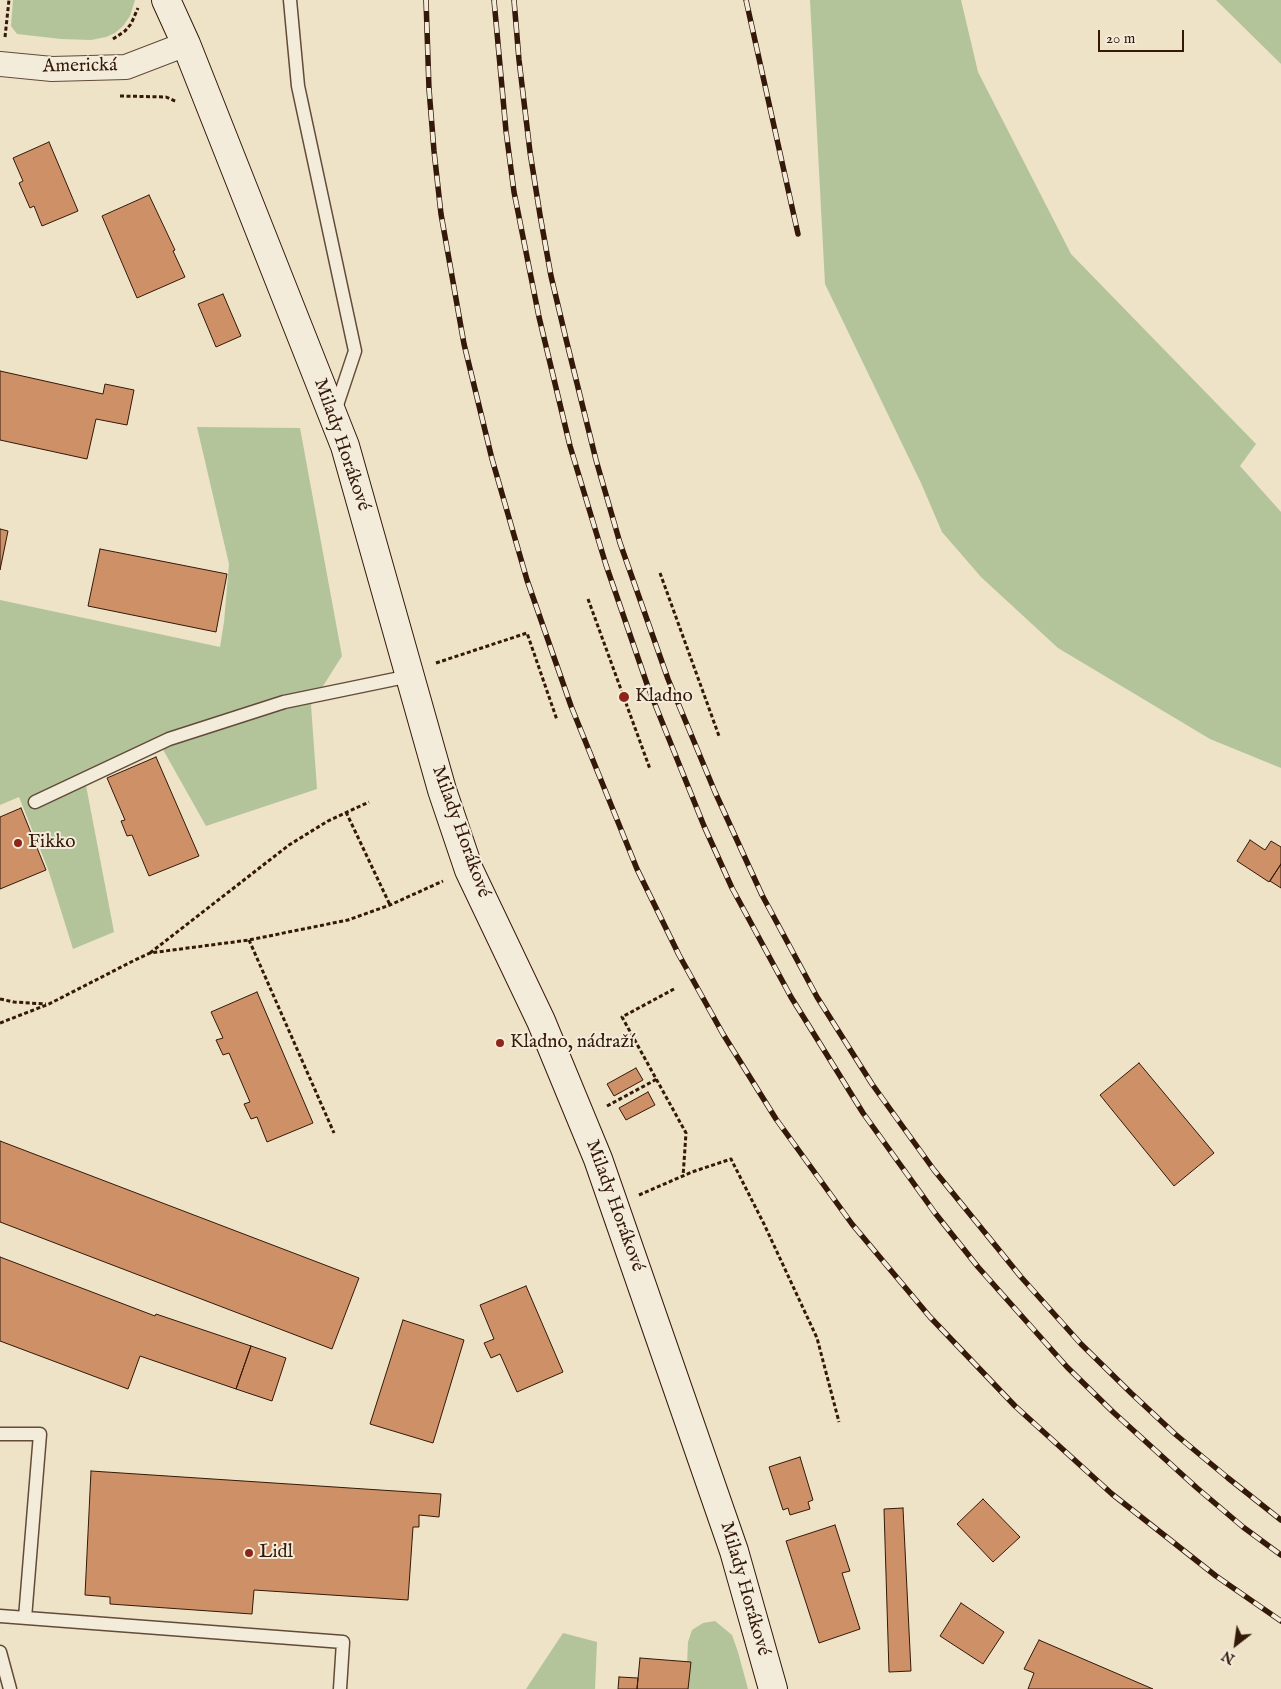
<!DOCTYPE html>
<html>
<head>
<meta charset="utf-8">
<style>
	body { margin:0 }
	#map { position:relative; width:1281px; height:1689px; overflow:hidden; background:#eee2c7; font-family:"IM FELL English",serif }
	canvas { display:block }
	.north { position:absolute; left:1211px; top:1619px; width:50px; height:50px; -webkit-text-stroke:4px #f4ecdb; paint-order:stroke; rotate:210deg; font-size:14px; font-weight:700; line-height:20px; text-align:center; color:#341909 }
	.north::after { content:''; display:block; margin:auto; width:18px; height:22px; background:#341909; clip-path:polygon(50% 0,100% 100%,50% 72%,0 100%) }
	.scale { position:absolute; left:1098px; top:30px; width:86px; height:22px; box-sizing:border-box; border:2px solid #341909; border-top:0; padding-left:6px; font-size:15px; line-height:18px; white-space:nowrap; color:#341909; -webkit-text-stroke:4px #f4ecdb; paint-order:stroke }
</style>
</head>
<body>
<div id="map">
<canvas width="1281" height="1689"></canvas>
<div class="north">N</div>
<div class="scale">20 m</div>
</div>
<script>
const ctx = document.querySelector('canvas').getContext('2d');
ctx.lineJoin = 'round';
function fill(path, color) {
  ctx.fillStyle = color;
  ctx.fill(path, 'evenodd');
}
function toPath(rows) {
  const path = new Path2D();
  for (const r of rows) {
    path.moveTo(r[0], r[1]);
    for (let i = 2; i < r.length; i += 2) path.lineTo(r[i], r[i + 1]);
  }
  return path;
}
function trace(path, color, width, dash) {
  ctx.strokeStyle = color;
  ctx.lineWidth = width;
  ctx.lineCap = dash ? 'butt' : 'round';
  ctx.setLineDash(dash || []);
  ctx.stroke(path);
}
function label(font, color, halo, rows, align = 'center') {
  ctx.font = font + ' "IM FELL English",serif';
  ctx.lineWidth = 4;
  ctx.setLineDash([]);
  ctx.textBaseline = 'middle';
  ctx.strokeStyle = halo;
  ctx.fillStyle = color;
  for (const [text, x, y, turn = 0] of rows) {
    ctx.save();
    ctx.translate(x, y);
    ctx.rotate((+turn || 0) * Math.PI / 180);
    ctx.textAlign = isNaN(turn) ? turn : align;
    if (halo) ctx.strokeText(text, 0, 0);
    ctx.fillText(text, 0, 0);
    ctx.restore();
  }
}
const green = toPath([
	[13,0,135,0,130,16,123,26,115,33,106,37,91,40,61,39,17,34,11,26],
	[810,0,961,0,978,72,1071,254,1256,444,1240,466,1281,512,1281,768,1210,739,1058,648,981,577,942,532,921,483,825,284],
	[1216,0,1281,0,1281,64],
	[197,427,300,428,342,656,311,705,317,789,206,826,161,746,84,775,114,932,73,949,48,869,19,797,0,805,0,600,220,647,224,622,229,564],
	[715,1621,732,1635,738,1652,748,1689,686,1689,688,1642,692,1630,703,1623],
	[563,1633,597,1642,595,1689,526,1689]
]);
const building = toPath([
	[49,142,78,211,42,226,34,206,30,208,19,183,23,181,13,158,49,142],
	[149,195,175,250,173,251,185,277,137,298,102,216,149,195],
	[223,294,241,336,216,347,198,304,223,294],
	[0,371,103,394,105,384,134,390,127,425,96,419,87,459,0,440,0,371],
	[0,529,8,531,0,570,0,529],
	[100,549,227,574,216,632,88,606,100,549],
	[156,757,199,856,149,876,132,835,127,836,121,821,125,820,107,778,156,757],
	[21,808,46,870,0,889,0,817,21,808],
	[1250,840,1265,850,1271,841,1281,847,1281,864,1269,882,1237,861,1250,840],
	[1281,864,1281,888,1270,881,1281,864],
	[257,992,313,1123,267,1142,257,1117,251,1119,244,1104,250,1102,229,1053,223,1055,216,1040,223,1038,211,1012,257,992],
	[1139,1063,1214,1153,1174,1186,1100,1095,1139,1063],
	[636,1068,643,1080,614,1096,607,1084,636,1068],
	[648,1092,655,1105,626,1120,619,1108,648,1092],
	[0,1141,359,1278,332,1349,0,1222,0,1141],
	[0,1257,155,1316,156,1314,251,1346,236,1389,140,1356,128,1389,0,1341,0,1257],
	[526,1286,563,1372,517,1392,500,1354,491,1358,484,1343,494,1339,480,1305,526,1286],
	[403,1320,464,1340,433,1443,370,1424,403,1320],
	[251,1346,286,1358,272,1401,236,1389,251,1346],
	[800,1457,813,1500,808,1502,810,1509,790,1515,788,1508,783,1510,769,1467,800,1457],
	[91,1471,441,1494,439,1517,419,1515,419,1527,413,1527,408,1600,254,1590,252,1614,110,1604,110,1597,85,1595,91,1471],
	[983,1499,1020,1537,993,1562,957,1524,983,1499],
	[903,1508,911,1671,889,1672,884,1509,903,1508],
	[835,1525,850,1571,842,1573,860,1629,819,1643,786,1541,835,1525],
	[961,1603,1004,1632,983,1664,940,1636,961,1603],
	[1039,1640,1153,1689,1028,1689,1034,1673,1024,1669,1039,1640],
	[640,1658,691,1662,688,1689,637,1689,640,1658],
	[619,1677,638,1678,637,1689,618,1689,619,1677]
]);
const path = toPath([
	[5,37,9,0],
	[113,39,125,31,131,24,138,8],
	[120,96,166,97,177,102],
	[660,573,719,736],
	[588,599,650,769],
	[436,663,527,633,557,720],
	[346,812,390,905],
	[249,940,334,1133],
	[150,953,289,845,328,821,369,802],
	[674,989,622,1017,686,1133,683,1177],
	[0,999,14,1002,46,1004],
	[0,1023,49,1004,131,962,150,953,249,940,348,920,390,905,443,881],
	[607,1106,657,1079],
	[639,1195,692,1172,731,1159,764,1224,817,1338,839,1422]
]);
const lane = toPath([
	[290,0,298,86,355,351,335,411],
	[35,802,169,739,284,702,410,676],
	[0,1434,40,1434,25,1618],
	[0,1616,343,1642,340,1689],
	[0,1652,10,1689]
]);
const street = toPath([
	[0,64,52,69,126,67,186,44]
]);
const secondary = toPath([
	[166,0,186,44,345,446,442,790,469,870,541,1021,598,1159,734,1551,773,1689]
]);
const rail = toPath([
	[426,0,429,89,434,151,441,214,464,344,492,459,527,580,571,706,637,869,679,955,723,1034,776,1119,852,1224,930,1317,1015,1406,1112,1494,1216,1576,1281,1621],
	[494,0,506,131,514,192,539,317,570,446,606,565,648,687,704,826,732,888,791,997,863,1113,935,1213,978,1267,1067,1367,1113,1412,1197,1488,1243,1527,1281,1555],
	[514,0,519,60,530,152,540,215,551,276,566,339,596,460,620,543,668,679,715,792,762,895,817,997,872,1084,934,1170,1021,1277,1081,1344,1131,1393,1175,1434,1228,1478,1281,1520],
	[746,0,798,234]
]);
const markers = [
	[624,697,6,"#8f2418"],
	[18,843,5,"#8f2418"],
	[500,1043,5,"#8f2418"],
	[249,1553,5,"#8f2418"]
];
const streetNames = [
	["Americká",80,67,-1],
	["Milady Horákové",341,445,71],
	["Milady Horákové",460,832,70],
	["Milady Horákové",614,1206,70],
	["Milady Horákové",744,1589,74]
];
const poiNames = [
	["Kladno",635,697],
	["Fikko",28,843],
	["Kladno, nádraží",510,1043],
	["Lidl",259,1553]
];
fill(green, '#b3c49a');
fill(building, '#cd9067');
trace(building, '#341909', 1);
trace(lane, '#624b38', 15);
trace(street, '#624b38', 26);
trace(secondary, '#341909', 30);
trace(path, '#341909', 3, [4, 2.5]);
trace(lane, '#f4ecdb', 12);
trace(street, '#f4ecdb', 24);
trace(secondary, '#f4ecdb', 28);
trace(rail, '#341909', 5.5);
trace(rail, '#f4ecdb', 4, [11]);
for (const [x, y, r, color] of markers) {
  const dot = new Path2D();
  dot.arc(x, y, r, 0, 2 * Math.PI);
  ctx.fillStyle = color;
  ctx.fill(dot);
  trace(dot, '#f4ecdb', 2);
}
label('19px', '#341909', '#f4ecdb', streetNames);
label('19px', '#341909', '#f4ecdb', poiNames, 'left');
</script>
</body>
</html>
